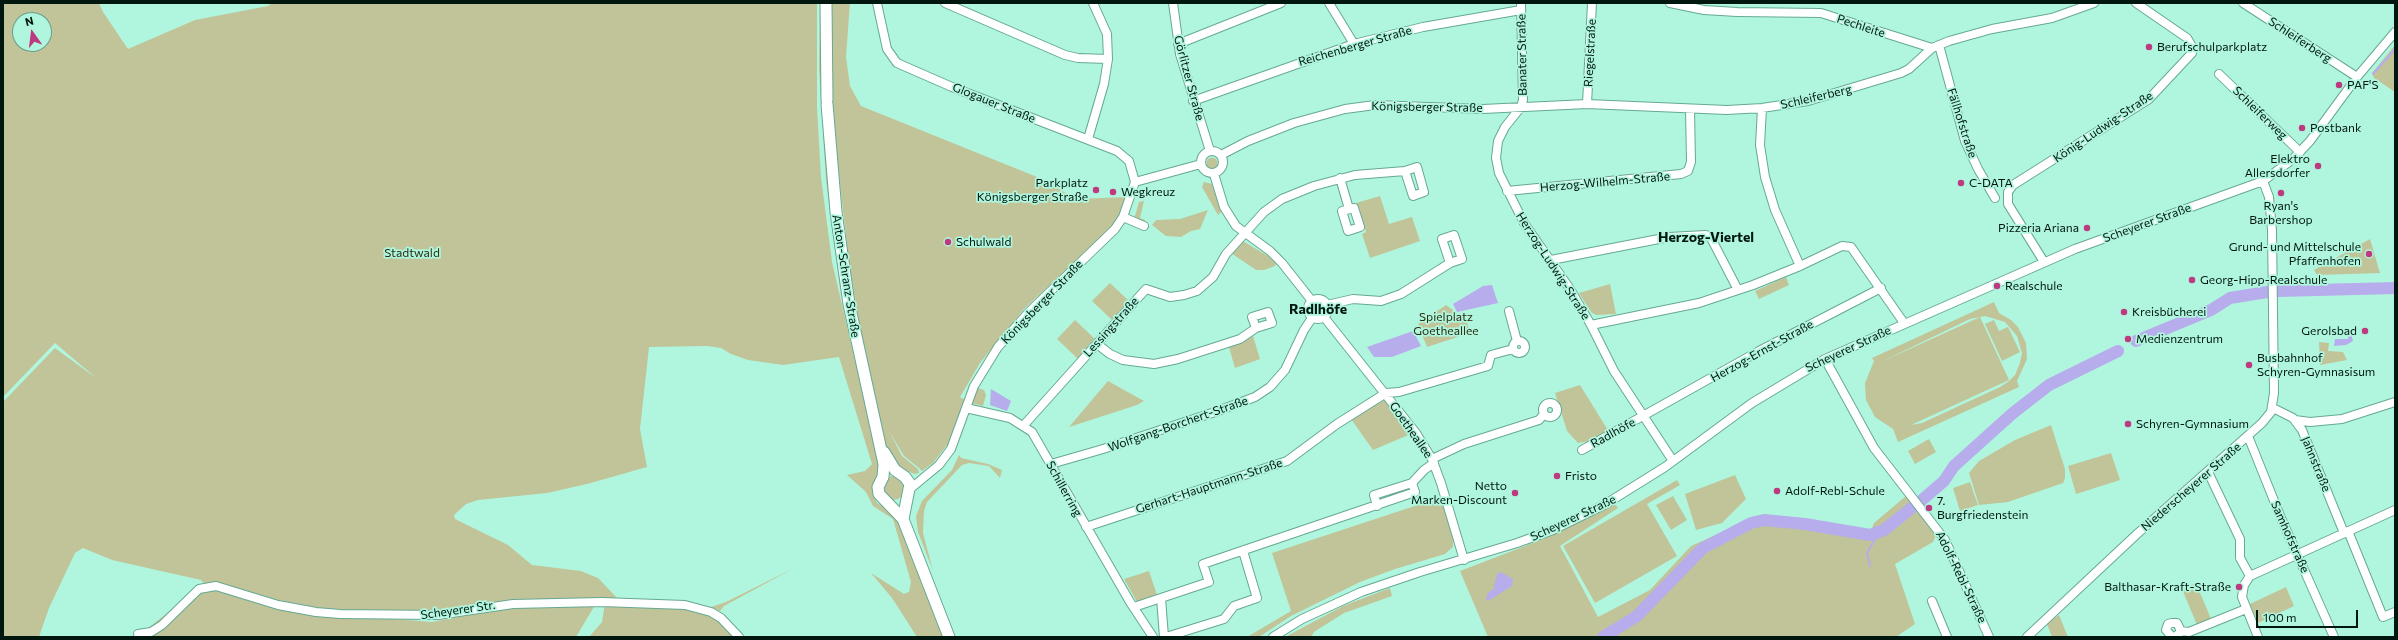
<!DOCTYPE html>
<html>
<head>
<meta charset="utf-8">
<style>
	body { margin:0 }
	#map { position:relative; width:2398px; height:640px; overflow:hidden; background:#b0f6de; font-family:Commissioner,sans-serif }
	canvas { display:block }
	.frame { position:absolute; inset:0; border:4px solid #00170f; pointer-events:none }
	.north { position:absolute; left:12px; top:12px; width:40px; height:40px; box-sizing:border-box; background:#b0f6de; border:1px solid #6a9d8b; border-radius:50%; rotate:346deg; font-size:11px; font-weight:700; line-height:16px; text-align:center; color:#00170f }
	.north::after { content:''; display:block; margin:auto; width:14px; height:18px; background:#bd3a80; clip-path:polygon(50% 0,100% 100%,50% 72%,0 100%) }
	.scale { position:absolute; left:2256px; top:610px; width:102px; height:18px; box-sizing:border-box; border:2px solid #00170f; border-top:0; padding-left:5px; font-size:12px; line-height:14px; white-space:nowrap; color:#00170f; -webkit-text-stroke:3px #b0f6de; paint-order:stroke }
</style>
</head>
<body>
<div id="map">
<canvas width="2398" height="640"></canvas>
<div class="frame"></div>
<div class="north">N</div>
<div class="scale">100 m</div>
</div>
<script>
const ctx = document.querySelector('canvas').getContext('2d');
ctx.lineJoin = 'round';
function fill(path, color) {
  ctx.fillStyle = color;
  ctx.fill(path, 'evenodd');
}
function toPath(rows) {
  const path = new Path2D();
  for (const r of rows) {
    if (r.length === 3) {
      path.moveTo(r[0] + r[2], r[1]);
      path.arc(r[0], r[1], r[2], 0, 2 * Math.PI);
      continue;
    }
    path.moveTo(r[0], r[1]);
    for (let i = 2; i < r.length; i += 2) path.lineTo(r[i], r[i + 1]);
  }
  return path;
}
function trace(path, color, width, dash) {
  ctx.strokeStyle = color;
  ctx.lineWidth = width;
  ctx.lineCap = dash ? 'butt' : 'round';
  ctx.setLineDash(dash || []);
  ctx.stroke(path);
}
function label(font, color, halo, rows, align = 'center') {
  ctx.font = font + ' Commissioner,sans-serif';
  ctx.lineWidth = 3.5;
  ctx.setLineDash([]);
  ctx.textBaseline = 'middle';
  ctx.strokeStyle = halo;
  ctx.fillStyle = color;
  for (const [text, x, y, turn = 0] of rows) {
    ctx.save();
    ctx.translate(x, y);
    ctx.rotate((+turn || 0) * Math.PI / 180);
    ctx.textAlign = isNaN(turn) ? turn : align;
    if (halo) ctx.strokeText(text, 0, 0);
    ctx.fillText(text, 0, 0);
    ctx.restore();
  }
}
const green = toPath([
	[3,3,99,3,103,12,128,49,195,20,268,6,272,3,817,3,817,107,821,177,832,262,881,471,872,487,873,495,877,503,892,512,898,520,944,637,917,637,892,598,871,573,904,594,909,592,911,582,893,519,873,506,866,492,847,475,865,471,872,464,839,357,783,365,748,360,731,354,721,348,707,346,649,347,640,429,647,467,587,484,547,493,478,500,466,504,454,515,455,519,508,545,532,565,581,571,598,578,618,599,520,600,438,615,336,614,432,622,497,609,595,605,576,637,137,637,190,595,206,586,201,580,112,560,83,548,75,553,49,608,39,637,3,637,3,402,55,348,96,378,55,343,3,397],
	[20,20,44,20,44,44,20,44],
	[820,3,822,82,841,296,826,181,819,68],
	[830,3,850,3,846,57,850,86,861,106,1042,179,1076,199,1128,197,1113,226,1024,309,980,363,960,397,965,400,955,435,933,463,922,471,919,468,904,456,889,431,902,456,918,469,919,473,915,474,903,470,887,452,861,335,849,263,832,113],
	[2395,45,2395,92,2374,78,2372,73],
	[1212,163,5.5],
	[1204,182,1212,184,1221,212,1218,215,1202,187],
	[1380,196,1389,224,1412,217,1420,241,1370,258,1362,234,1366,232,1356,203],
	[1144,201,1140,218,1145,220,1144,223,1134,219,1139,202],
	[1208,210,1200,229,1191,231,1181,237,1166,236,1152,225,1156,220,1180,219],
	[2370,239,2380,273,2317,275,2314,270],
	[1241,240,1268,256,1276,264,1275,266,1264,270,1256,270,1231,253],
	[1786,277,1789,285,1759,299,1755,291],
	[1110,283,1129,301,1112,320,1092,301],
	[1610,284,1616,314,1596,315,1591,312,1579,293],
	[1994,302,1999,313,2011,320,2018,327,2026,343,2027,359,2017,381,2019,387,1898,442,1893,429,1875,417,1866,400,1865,383,1874,361,1872,358],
	[1985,316,2005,322,2017,336,2022,353,2020,363,2015,375,2009,381,2000,387,1922,423,1911,425,2009,380,1980,317,1881,362,1970,319],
	[1318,309,5],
	[1446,305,1458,314,1465,316,1470,333,1427,347,1418,324],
	[1075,320,1095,339,1078,359,1057,339],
	[1994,320,1999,331,2008,327,2020,352,2002,361,1985,324],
	[1253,336,1260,359,1235,368,1228,344],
	[2319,342,2329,343,2328,351,2343,352,2347,360,2320,365],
	[1108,381,1144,401,1137,405,1069,427],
	[1580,385,1609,432,1591,441,1578,443,1567,431,1555,393],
	[978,388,984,390,986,395,983,406,971,403],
	[1386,399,1413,433,1373,450,1351,419],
	[2051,425,2065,469,2065,478,2063,483,2008,502,1979,505,1969,473,1979,461,2015,440],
	[1929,439,1936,452,1915,464,1908,451],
	[2111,453,2120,480,2076,494,2068,466],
	[959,455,961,458,988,464,1002,470,1000,478,989,466,969,463,962,465,927,502,924,511,923,533,933,571,918,532,916,516,922,501,952,470],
	[1735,475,1746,499,1722,523,1696,530,1685,494],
	[893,488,12],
	[1677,480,1680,485,1647,504,1677,556,1595,603,1563,546],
	[1970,482,1978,505,1960,511,1953,488],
	[1673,496,1687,520,1671,530,1656,505],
	[1906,496,1937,533,1933,542,1895,564,1915,624,1896,637,1488,637,1460,571,1551,536,1614,502,1618,508,1560,546,1598,617,1650,590,1691,546,1754,518,1871,531,1874,523],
	[1507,589,1495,595,1488,601,1488,592],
	[1439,498,1446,511,1453,539,1453,547,1445,554,1395,569,1360,582,1291,616,1259,637,1247,637,1291,611,1272,553],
	[794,568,724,606,720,611,711,607,726,602],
	[1149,571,1157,595,1137,602,1124,579],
	[2196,583,2211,619,2197,625,2182,589],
	[2286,587,2294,606,2258,623,2250,604],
	[1390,588,1392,596,1344,613,1314,632,1311,637,1285,637,1343,606],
	[605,603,699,609,726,626,735,637,589,637,602,622],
	[2059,615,2068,637,2052,637,2047,624]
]);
const water = toPath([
	[1492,285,1498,303,1457,312,1453,304,1483,286],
	[1413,331,1421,346,1392,357,1374,357,1367,347],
	[2351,334,2353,341,2346,345,2334,346,2335,339,2348,339,2348,335],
	[991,389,1011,401,1007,411,990,405],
	[1501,572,1513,579,1512,586,1488,601,1486,600,1488,592,1493,590,1497,574]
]);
const stream = toPath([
	[2373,74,2395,49],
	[1870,566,1867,553,1878,534]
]);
const river = toPath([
	[2278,291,2395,288],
	[2136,341,2211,310,2230,298,2267,292],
	[1922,500,1944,481,1954,466,2013,413,2049,385,2118,351],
	[1603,637,1637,616,1703,548,1751,523,1764,520,1805,524,1870,535,1884,530,1914,506]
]);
const minor = toPath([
	[877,3,887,49,897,63,952,87,1117,151,1129,161,1135,182,1123,217,1115,229,1028,313,998,347,974,386,951,449,939,465,910,489],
	[945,3,1065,55,1078,58,1108,59],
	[1173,3,1180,54,1210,151],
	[1329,3,1354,44],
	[1521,3,1523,100,1521,107,1505,127,1498,141,1496,158,1499,173,1524,223,1570,289,1591,325,1614,371,1673,461],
	[1670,3,1704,10,1737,12,1821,13,1932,48],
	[2243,3,2357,77],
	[1178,44,1281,3],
	[1939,45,1965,141,1978,169,1995,198],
	[2219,74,2300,152],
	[1193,101,1354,44,1423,27,1521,10],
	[1587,104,1592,3],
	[1762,108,1760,145,1765,177,1775,210,1800,266,1842,246,1851,247,1904,323],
	[1088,139,1104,84,1108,59,1107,34,1093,3],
	[1212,162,11],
	[1221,155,1248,141,1294,123,1345,109,1375,105,1483,109,1587,104,1727,110,1762,108,1808,101,1901,73,1909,69,1932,48,1949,41,1992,29,2052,18,2094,3],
	[1214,174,1224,207,1236,226,1270,251,1282,263,1312,301],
	[1340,178,1349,209],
	[1135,182,1201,164],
	[1507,191,1681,174,1688,171,1691,162,1690,110],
	[1354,208,1360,227,1348,231,1342,211,1354,208],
	[1123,217,1144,226],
	[1551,260,1669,237,1706,235,1711,238,1738,290],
	[2044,262,2008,204,2008,192,2013,185,2149,99,2192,53,2193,48,2187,38,2136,3],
	[1318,309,10],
	[1327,305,1353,299,1381,301,1401,294,1450,263,1462,259,1454,235,1442,239,1450,263],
	[1509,311,1517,341],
	[1324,317,1416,433,1432,459,1441,483,1464,560],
	[1591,325,1699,303,1753,285,1800,266],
	[1519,347,6],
	[1097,344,1110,354,1123,360,1154,364,1178,359,1240,339,1256,328,1272,323,1268,312,1252,317,1256,328],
	[1825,359,1874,448,1945,540,1989,637],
	[1550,410,7],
	[966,408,1010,418,1032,432,1130,602,1153,637],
	[2273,408,2293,418,2302,430,2344,533],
	[2295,420,2310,422,2342,419,2395,402],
	[1024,425,1146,289,1170,297,1184,295,1197,291,1213,277,1226,254,1264,212,1282,199,1314,186,1355,175,1405,171,1417,167,1424,192,1413,196,1405,171],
	[2248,436,2281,518,2334,637],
	[1582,450,1759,351,1881,288],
	[1432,459,1464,444,1539,420,1544,414],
	[1051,464,1103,449,1215,412,1255,397,1270,387,1285,370,1304,330,1312,318],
	[2208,472,2240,539,2240,558,2250,576],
	[1377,506,1374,495,1412,483,1424,470,1434,463],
	[1086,527,1287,461,1337,424,1386,393,1399,392,1488,366,1491,355,1513,349],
	[2348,531,2383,617,2395,612],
	[1161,598,1164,637],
	[1932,601,1947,637],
	[1134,607,1209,582,1203,564,1415,492,1412,483],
	[2180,631,2189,632,2246,609],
	[138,634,151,632,162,625,199,589,216,586,278,605,316,612,340,614,438,615,513,604,602,602,685,605,711,612,721,618,739,637],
	[1166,637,1224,619,1234,606,1257,598,1243,551],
	[1273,637,1302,619,1361,592,1420,572,1517,543,1553,530,1604,505,1665,467,1752,403,1825,359,2075,249,2263,181,2293,159,2310,141,2357,77,2395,32],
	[2027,637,2137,534,2262,423,2271,412,2274,393,2272,230,2269,197,2263,181],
	[2172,637,2166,630,2168,624,2172,623,2177,623,2180,629,2180,633,2174,637],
	[2258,637,2242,597,2244,585,2250,576,2395,510]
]);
const major = toPath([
	[826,3,827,100],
	[827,104,836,212,849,304,884,464,883,477,878,487,879,494,903,519,949,637],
	[884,452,895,470,905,477,910,484,903,519]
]);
const markers = [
	[2149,47,4,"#bd3a80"],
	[2339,85,4,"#bd3a80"],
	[2302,128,4,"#bd3a80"],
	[2318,166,4,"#bd3a80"],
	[1961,183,4,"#bd3a80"],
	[1096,190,4,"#bd3a80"],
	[1113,192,4,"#bd3a80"],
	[2281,193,4,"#bd3a80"],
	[2087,228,4,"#bd3a80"],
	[948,242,4,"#bd3a80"],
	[2369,254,4,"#bd3a80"],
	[2192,280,4,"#bd3a80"],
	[1997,286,4,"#bd3a80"],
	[2124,312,4,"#bd3a80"],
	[2365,331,4,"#bd3a80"],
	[2128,339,4,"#bd3a80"],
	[2249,365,4,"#bd3a80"],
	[2128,424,4,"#bd3a80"],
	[1557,476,4,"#bd3a80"],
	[1777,491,4,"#bd3a80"],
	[1515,493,4,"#bd3a80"],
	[1929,508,4,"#bd3a80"],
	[2239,587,4,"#bd3a80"]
];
const streetNames = [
	["Pechleite",1861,26,18],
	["Schleiferberg",2300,40,33],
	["Reichenberger Straße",1355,46,-16],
	["Riegelstraße",1590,53,-87],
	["Banater Straße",1522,55,-91],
	["Görlitzer Straße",1189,78,75],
	["Schleiferberg",1816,97,-13],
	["Glogauer Straße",994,103,22],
	["Königsberger Straße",1427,107,1],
	["Schleiferweg",2260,113,44],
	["Fällhofstraße",1962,123,72],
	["König-Ludwig-Straße",2103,127,-34],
	["Herzog-Wilhelm-Straße",1605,182,-5],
	["Scheyerer Straße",2147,223,-20],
	["Herzog-Ludwig-Straße",1553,266,57],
	["Anton-Schranz-Straße",846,276,81],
	["Königsberger Straße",1042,302,-46],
	["Lessingstraße",1111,327,-48],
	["Scheyerer Straße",1848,349,-25],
	["Herzog-Ernst-Straße",1762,351,-29],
	["Wolfgang-Borchert-Straße",1178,424,-19],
	["Goetheallee",1411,430,55],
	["Radlhöfe",1613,433,-29],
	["Jahnstraße",2316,464,68],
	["Gerhart-Hauptmann-Straße",1209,486,-18],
	["Niederscheyerer Straße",2191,487,-41],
	["Schillerring",1064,489,61],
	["Scheyerer Straße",1573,518,-25],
	["Samhofstraße",2290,537,66],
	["Adolf-Rebl-Straße",1961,577,64],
	["Scheyerer Str.",458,610,-8]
];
const poiNames = [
	["Berufschulparkplatz",2157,47],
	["PAF'S",2347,85],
	["Postbank",2310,128],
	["Elektro",2310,159,"right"],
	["Allersdorfer",2310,173,"right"],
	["Parkplatz",1088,183,"right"],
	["Königsberger Straße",1088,197,"right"],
	["C-DATA",1969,183],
	["Wegkreuz",1121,192],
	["Ryan's",2281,206,"center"],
	["Barbershop",2281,220,"center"],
	["Pizzeria Ariana",2079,228,"right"],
	["Schulwald",956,242],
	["Grund- und Mittelschule",2361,247,"right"],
	["Pfaffenhofen",2361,261,"right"],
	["Georg-Hipp-Realschule",2200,280],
	["Realschule",2005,286],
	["Kreisbücherei",2132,312],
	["Gerolsbad",2357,331,"right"],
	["Medienzentrum",2136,339],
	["Busbahnhof",2257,358],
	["Schyren-Gymnasisum",2257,372],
	["Schyren-Gymnasium",2136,424],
	["Fristo",1565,476],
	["Netto",1507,486,"right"],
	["Marken-Discount",1507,500,"right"],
	["Adolf-Rebl-Schule",1785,491],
	["7.",1937,501],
	["Burgfriedenstein",1937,515],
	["Balthasar-Kraft-Straße",2231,587,"right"]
];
const parkNames = [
	["Stadtwald",412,253],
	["Spielplatz",1446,317],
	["Goetheallee",1446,331]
];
const quarterNames = [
	["Herzog-Viertel",1706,237],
	["Radlhöfe",1318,309]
];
fill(green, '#c1c498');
fill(water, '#b7acec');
trace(stream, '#b7acec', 2);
trace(river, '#b7acec', 12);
trace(minor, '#65a993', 10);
trace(major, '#65a993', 13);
trace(minor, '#fff', 8);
trace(major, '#fff', 11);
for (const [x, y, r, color] of markers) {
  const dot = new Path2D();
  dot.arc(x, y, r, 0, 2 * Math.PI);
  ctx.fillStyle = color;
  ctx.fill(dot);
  trace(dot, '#b0f6de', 1.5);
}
label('12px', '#00170f', '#b0f6de', streetNames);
label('12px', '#00170f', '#b0f6de', poiNames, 'left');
label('12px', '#2a2b0d', '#b0f6de', parkNames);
label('bold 14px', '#00170f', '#b0f6de', quarterNames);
</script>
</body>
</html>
